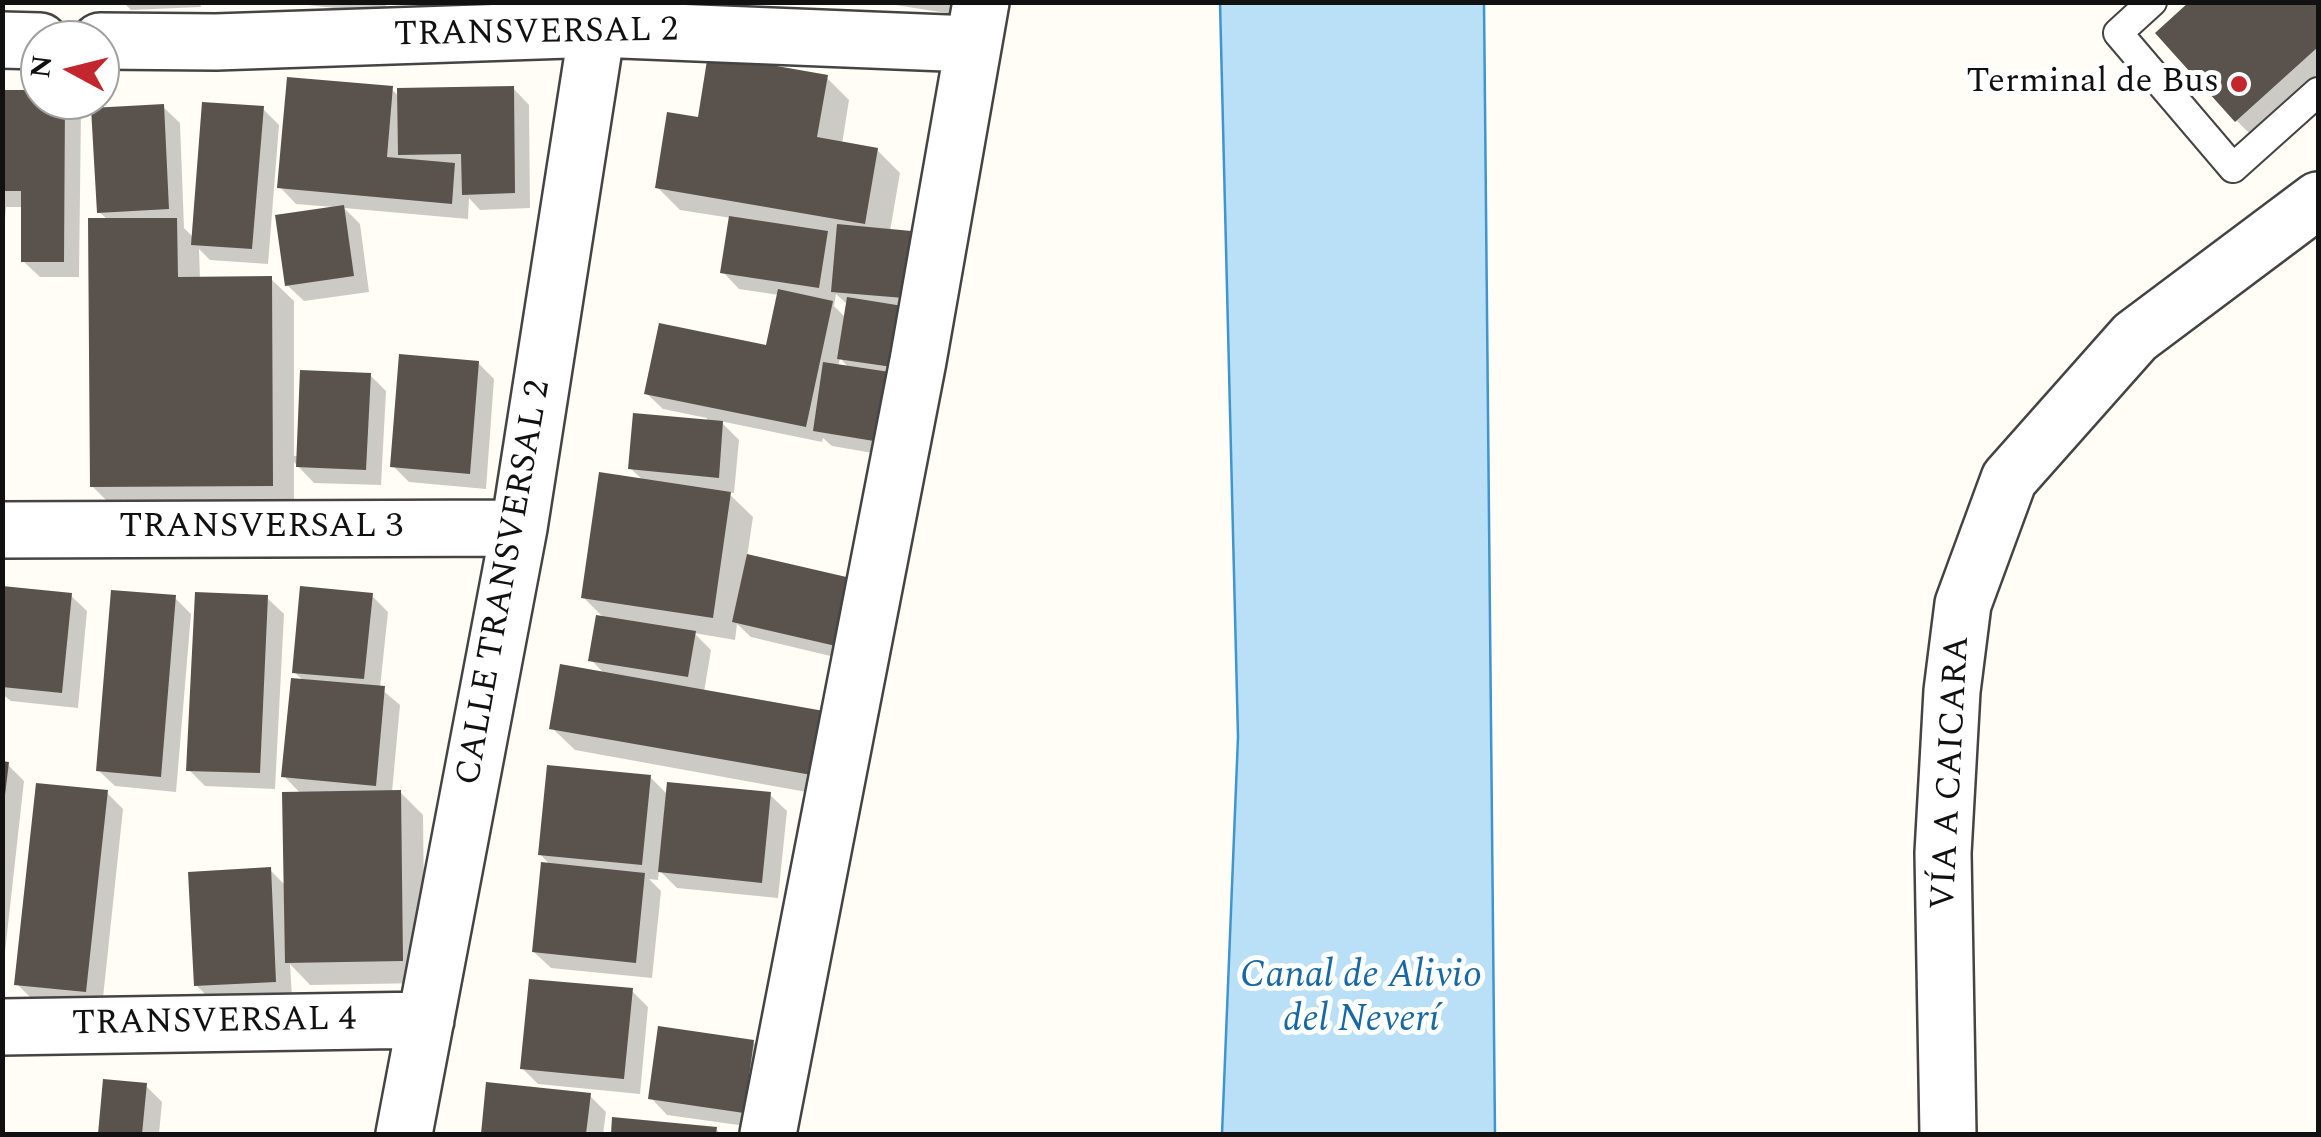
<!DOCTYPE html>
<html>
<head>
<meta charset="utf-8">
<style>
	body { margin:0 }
	#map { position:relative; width:2321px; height:1137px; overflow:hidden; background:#fffdf5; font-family:Spectral,serif }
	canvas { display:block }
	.frame { position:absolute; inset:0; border:5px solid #111; pointer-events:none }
	.north { position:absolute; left:20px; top:20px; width:100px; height:100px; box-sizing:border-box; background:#fff; border:2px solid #a0a0a0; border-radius:50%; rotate:277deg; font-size:28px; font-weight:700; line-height:40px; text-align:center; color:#111 }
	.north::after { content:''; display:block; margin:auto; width:35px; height:45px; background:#c4262e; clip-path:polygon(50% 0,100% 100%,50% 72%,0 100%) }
</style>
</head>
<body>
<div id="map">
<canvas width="2321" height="1137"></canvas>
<div class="frame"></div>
<div class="north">N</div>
</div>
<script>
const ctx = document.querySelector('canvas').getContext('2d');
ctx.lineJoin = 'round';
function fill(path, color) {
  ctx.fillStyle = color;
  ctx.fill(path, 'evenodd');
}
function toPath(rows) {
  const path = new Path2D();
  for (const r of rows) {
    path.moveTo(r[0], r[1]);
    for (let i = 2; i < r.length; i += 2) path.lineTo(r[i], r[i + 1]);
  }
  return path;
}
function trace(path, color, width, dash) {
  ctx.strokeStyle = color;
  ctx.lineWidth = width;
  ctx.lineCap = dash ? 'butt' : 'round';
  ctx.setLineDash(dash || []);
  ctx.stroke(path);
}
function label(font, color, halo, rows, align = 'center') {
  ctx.font = font + ' Spectral,serif';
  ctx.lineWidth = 10;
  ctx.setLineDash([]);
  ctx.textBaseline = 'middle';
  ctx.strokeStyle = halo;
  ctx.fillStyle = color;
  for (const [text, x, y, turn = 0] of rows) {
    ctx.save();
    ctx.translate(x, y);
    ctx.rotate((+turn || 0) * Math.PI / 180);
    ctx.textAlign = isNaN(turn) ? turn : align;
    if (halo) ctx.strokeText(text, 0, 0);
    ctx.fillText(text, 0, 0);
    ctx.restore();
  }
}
const water = toPath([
	[1220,3,1484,3,1495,1134,1222,1134,1238,737,1220,3]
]);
const shadow = toPath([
	[123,2,200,2,201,7,131,10],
	[282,2,386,2,385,14],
	[627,2,735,2,732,19],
	[876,2,955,2,953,14],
	[2193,2,2318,2,2318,98,2264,148,2236,120],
	[826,77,849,100,842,144,877,150,900,173,890,231,921,234,908,459,832,446,823,438,822,442,720,421,739,440,734,493,727,492,753,517,747,557,868,665,751,637,737,624,735,640,694,633,711,650,704,692,845,799,575,750,552,728,605,674,591,660,605,619,583,597,644,481,631,469,706,422,707,418,663,409,646,393,768,348,779,295,739,289,723,272,731,218,680,210,657,187,700,120],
	[836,294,848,305,846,318,834,306],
	[840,358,850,369,838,367],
	[513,88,529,105,530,208,480,210,469,198,468,219,344,208,360,224,369,292,304,301,287,285,333,207,296,204,280,187,391,89,399,96],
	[2,92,40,92,40,100,72,100,81,109,79,277,40,277,23,261,24,207,6,207,2,255],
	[163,107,180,123,184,228,194,238,263,109,279,125,268,264,210,260,199,249,200,279,271,279,294,301,294,456,299,456,370,375,386,391,381,485,314,483,294,462,294,508,115,509,92,486,108,220,99,212],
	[478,363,494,379,486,489,409,482,393,466],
	[2,595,70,595,87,611,78,708,11,701,2,694],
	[371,595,388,612,380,688,400,705,392,792,400,792,423,815,425,983,310,985,290,964,292,998,213,1002,196,985,270,870,286,886,301,794,284,776,304,681,294,672],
	[175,598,191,614,176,792,115,786,98,770],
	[267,598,284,614,275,789,205,786,189,770],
	[2,764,7,764,24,781,2,979],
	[650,777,668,795,770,795,787,811,778,898,677,888,659,870,658,880,649,879,661,891,652,978,551,968,534,952,551,866,540,854],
	[107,793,123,809,102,1007,33,1000,17,984],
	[632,991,648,1007,640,1094,538,1084,522,1068],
	[753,1042,769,1058,760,1128,667,1115,651,1098],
	[106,1082,146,1086,162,1102,159,1134,101,1134],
	[488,1085,589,1095,606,1112,603,1134,483,1134],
	[615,1120,716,1129,721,1134,613,1134]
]);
const building = toPath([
	[2189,2,2318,2,2318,47,2235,122,2155,33],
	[708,54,828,75,817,137,878,148,865,224,655,188,667,112,698,117],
	[287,77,393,86,387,157,455,163,452,204,277,188],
	[514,86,515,193,462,195,461,154,398,155,397,88],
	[2,90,40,90,40,100,65,100,64,262,21,262,21,191,2,191],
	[202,102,264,106,252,249,191,245],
	[164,104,169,209,97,213,91,108],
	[344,205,354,276,285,286,275,215],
	[729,216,828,231,819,288,720,273],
	[88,218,177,218,178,277,272,276,273,486,90,487],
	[837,224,922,232,916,299,831,292],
	[778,289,833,301,806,427,644,394,659,323,766,345],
	[847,297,915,308,906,369,837,359],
	[399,354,479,361,470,474,390,467],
	[823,362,903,374,892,444,813,431],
	[300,370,371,373,366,470,296,467],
	[633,413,723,421,719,478,628,469],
	[599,472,731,492,713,618,581,598],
	[747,554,868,582,853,650,732,622],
	[2,586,72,593,62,693,2,687],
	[300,586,373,593,364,679,292,673],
	[111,590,176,595,161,777,96,771],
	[195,592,268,595,260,773,186,771],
	[596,615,696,631,688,677,588,661],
	[560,664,835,713,823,777,549,729],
	[291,678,385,686,376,786,281,777],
	[2,761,9,762,5,795,2,795],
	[547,765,651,775,642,865,538,855],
	[667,782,771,792,762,883,658,872],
	[36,783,108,790,86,992,14,985],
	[401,790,403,961,285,963,282,792],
	[541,862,645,873,636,963,532,952],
	[271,867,276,982,194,986,188,872],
	[529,979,633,988,624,1079,520,1069],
	[658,1026,754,1040,744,1113,648,1099],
	[103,1079,147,1083,142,1134,98,1134],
	[486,1082,591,1093,586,1134,481,1134],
	[612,1117,717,1127,716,1134,611,1134]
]);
const service = toPath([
	[2152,2,2118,33,2233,168,2318,92]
]);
const minor = toPath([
	[2,40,40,41],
	[100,41,216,42,597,29,971,44],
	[2,530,519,528],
	[2,1027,426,1020],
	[404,1134,519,528,597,29],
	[768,1134,918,361,981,2]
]);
const tertiary = toPath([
	[1948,1134,1943,853,1952,691,1963,604,2009,479,2135,337,2318,200]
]);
const markers = [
	[2239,84,10,"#c4262e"]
];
const streetNames = [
	["TRANSVERSAL 2",536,35,-1],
	["TRANSVERSAL 3",261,529],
	["CALLE TRANSVERSAL 2",506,583,-80],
	["VÍA A CAICARA",1953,773,-87],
	["TRANSVERSAL 4",214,1024,-1]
];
const poiNames = [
	["Terminal de Bus",2219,84]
];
const waterNames = [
	["Canal de Alivio",1361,979],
	["del Neverí",1361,1023]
];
fill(water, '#b9e0f7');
trace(water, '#3f96cf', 2.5);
fill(shadow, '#0003');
fill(building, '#5a524d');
trace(service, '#444', 32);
trace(minor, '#444', 60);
trace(tertiary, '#444', 60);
trace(service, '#fff', 28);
trace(minor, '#fff', 55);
trace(tertiary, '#fff', 55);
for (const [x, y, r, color] of markers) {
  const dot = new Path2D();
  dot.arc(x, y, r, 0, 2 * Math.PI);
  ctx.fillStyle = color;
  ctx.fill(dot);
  trace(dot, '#fff', 4);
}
label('35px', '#111', '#fff', streetNames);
label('35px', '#111', '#fff', poiNames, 'right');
label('italic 38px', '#1768a6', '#fff', waterNames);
</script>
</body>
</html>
